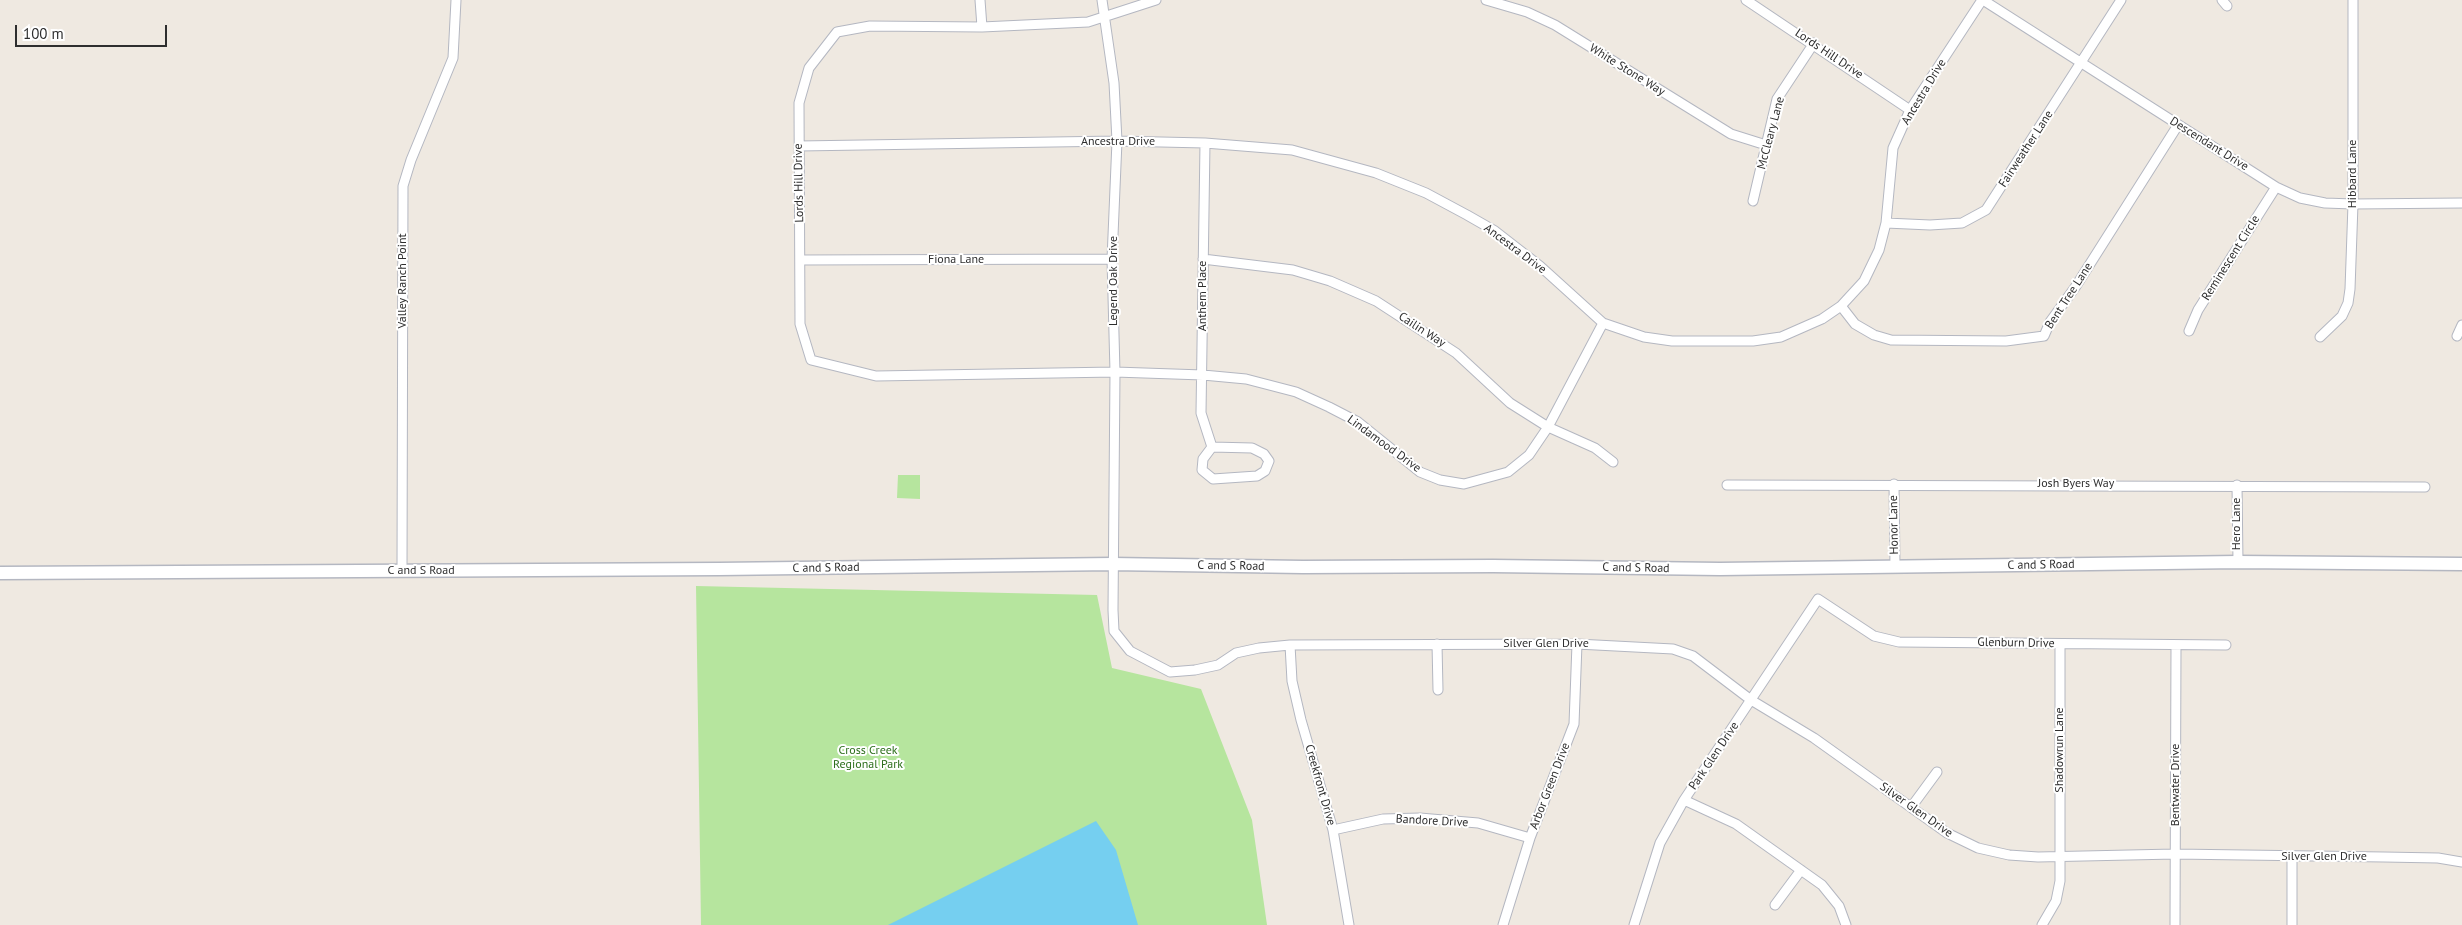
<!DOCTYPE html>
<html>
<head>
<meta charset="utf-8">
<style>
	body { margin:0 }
	#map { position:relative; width:2462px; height:925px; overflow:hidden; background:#efe9e1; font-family:"PT Sans",sans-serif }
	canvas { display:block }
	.scale { position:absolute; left:15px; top:25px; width:152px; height:22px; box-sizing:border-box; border:2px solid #2e2e2e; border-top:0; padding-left:6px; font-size:15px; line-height:18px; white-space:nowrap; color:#2e2e2e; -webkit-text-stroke:4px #fff; paint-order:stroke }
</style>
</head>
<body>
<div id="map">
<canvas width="2462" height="925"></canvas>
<div class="scale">100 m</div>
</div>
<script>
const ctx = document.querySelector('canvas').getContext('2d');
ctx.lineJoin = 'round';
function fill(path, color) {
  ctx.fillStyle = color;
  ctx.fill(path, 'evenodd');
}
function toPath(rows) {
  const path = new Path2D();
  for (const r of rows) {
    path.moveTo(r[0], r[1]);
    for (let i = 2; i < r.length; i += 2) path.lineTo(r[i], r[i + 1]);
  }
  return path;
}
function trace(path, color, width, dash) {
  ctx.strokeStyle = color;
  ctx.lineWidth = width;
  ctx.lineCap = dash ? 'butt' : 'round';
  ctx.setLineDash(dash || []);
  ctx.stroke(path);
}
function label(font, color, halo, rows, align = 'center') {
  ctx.font = font + ' "PT Sans",sans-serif';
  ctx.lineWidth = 4;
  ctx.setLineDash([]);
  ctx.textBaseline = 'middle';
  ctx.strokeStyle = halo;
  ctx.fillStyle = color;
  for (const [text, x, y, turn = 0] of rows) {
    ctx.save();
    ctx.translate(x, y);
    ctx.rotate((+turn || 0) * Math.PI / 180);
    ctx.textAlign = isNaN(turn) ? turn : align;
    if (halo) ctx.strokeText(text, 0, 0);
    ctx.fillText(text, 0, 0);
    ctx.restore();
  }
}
const green = toPath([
	[898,475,920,475,920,499,897,498],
	[696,586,1097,595,1112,668,1201,689,1252,820,1267,925,701,925]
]);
const water = toPath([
	[1096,821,1116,850,1138,925,888,925]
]);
const minor = toPath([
	[980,0,982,27],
	[1102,0,1114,83,1117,141,1112,259,1115,372,1113,610,1114,631,1130,651,1170,672,1195,670,1218,665,1236,653,1259,648,1290,645,1577,644,1673,649,1693,656,1751,700,1814,738,1947,833,1978,848,2009,855,2038,857,2175,854,2384,857,2438,858,2462,862],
	[1156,0,1088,22,982,27,870,26,837,32,809,68,799,103,800,324,811,360,876,376,1115,372,1203,375,1246,379,1296,392,1329,407,1358,422,1420,472,1440,480,1464,484,1508,472,1529,455,1548,427,1603,323],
	[1486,0,1527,12,1555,25,1731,134,1766,145],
	[1746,0,1910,110],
	[1983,0,2276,187,2300,198,2325,203,2353,204,2462,203],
	[2222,0,2227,6],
	[1205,143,1201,413,1212,447,1203,459,1202,470,1213,479,1257,476,1265,471,1269,461,1264,454,1252,448,1212,447],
	[799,146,1117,141,1205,143,1292,150,1376,173,1426,193,1467,215,1495,231,1540,266,1603,323,1644,337,1672,341,1753,341,1781,337,1822,319,1841,306,1864,281,1879,250,1886,223,1893,148,1910,110,1982,0],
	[1753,201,1777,99,1814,43],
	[1886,223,1930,225,1962,223,1986,210,2121,0],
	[1203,259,1293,270,1330,281,1376,301,1456,353,1510,403,1548,427,1595,448,1613,462],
	[800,260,1112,259],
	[1841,306,1855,324,1874,335,1891,340,2006,341,2044,336,2050,322,2076,286,2178,125],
	[2189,331,2198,310,2276,187],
	[2457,336,2462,325],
	[2320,337,2342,316,2348,303,2350,289,2353,204,2353,0],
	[1894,484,1895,567],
	[1727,485,2425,487],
	[2237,485,2238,562],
	[402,571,403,186,411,160,453,58,456,0],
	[1437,644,1438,690],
	[1290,645,1292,681,1301,720,1333,830,1349,925],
	[1684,800,1736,824,1822,885,1839,906,1846,925],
	[1912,806,1937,772],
	[1333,830,1383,819,1420,818,1478,823,1530,838],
	[2292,857,2292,925],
	[1775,905,1801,870],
	[1503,925,1530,838,1574,724,1577,644],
	[1634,925,1660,843,1684,800,1818,599,1874,636,1899,642,2226,645],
	[2042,925,2056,901,2060,881,2060,644],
	[2175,925,2176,645]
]);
const secondary = toPath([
	[0,573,719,569,1112,564,1303,567,1493,566,1720,569,2238,562,2462,564]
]);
const streetNames = [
	["Lords Hill Drive",1829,54,34],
	["White Stone Way",1627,70,32],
	["Ancestra Drive",1924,92,-59],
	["McCleary Lane",1771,133,-75],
	["Ancestra Drive",1118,142],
	["Descendant Drive",2209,144,32],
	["Fairweather Lane",2026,149,-57],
	["Hibbard Lane",2353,174,-90],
	["Lords Hill Drive",799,183,-91],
	["Ancestra Drive",1515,249,37],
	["Reminescent Circle",2231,258,-58],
	["Fiona Lane",956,260],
	["Valley Ranch Point",403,281,-90],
	["Legend Oak Drive",1114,281,-90],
	["Anthem Place",1203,296,-90],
	["Bent Tree Lane",2069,296,-57],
	["Cailin Way",1422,330,33],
	["Lindamood Drive",1384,444,36],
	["Josh Byers Way",2076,484],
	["Hero Lane",2237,524,-90],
	["Honor Lane",1894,525,-91],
	["C and S Road",2041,565,-1],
	["C and S Road",1231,566,1],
	["C and S Road",826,568,-1],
	["C and S Road",1636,568,1],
	["C and S Road",421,571],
	["Glenburn Drive",2016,643,1],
	["Silver Glen Drive",1546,644],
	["Shadowrun Lane",2060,750,-90],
	["Park Glen Drive",1714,756,-56],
	["Creekfront Drive",1320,785,74],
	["Bentwater Drive",2176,785,-90],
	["Arbor Green Drive",1550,786,-69],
	["Silver Glen Drive",1916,810,35],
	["Bandore Drive",1432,821,3],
	["Silver Glen Drive",2324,857]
];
const parkNames = [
	["Cross Creek",868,751],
	["Regional Park",868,765]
];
fill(green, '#b6e59e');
fill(water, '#75cff0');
trace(minor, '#b4b7c1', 11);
trace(secondary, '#b4b7c1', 15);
trace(minor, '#fff', 9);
trace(secondary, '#fff', 12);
label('12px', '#2e2e2e', '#fff', streetNames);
label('12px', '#2c6e1b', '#fff', parkNames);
</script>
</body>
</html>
